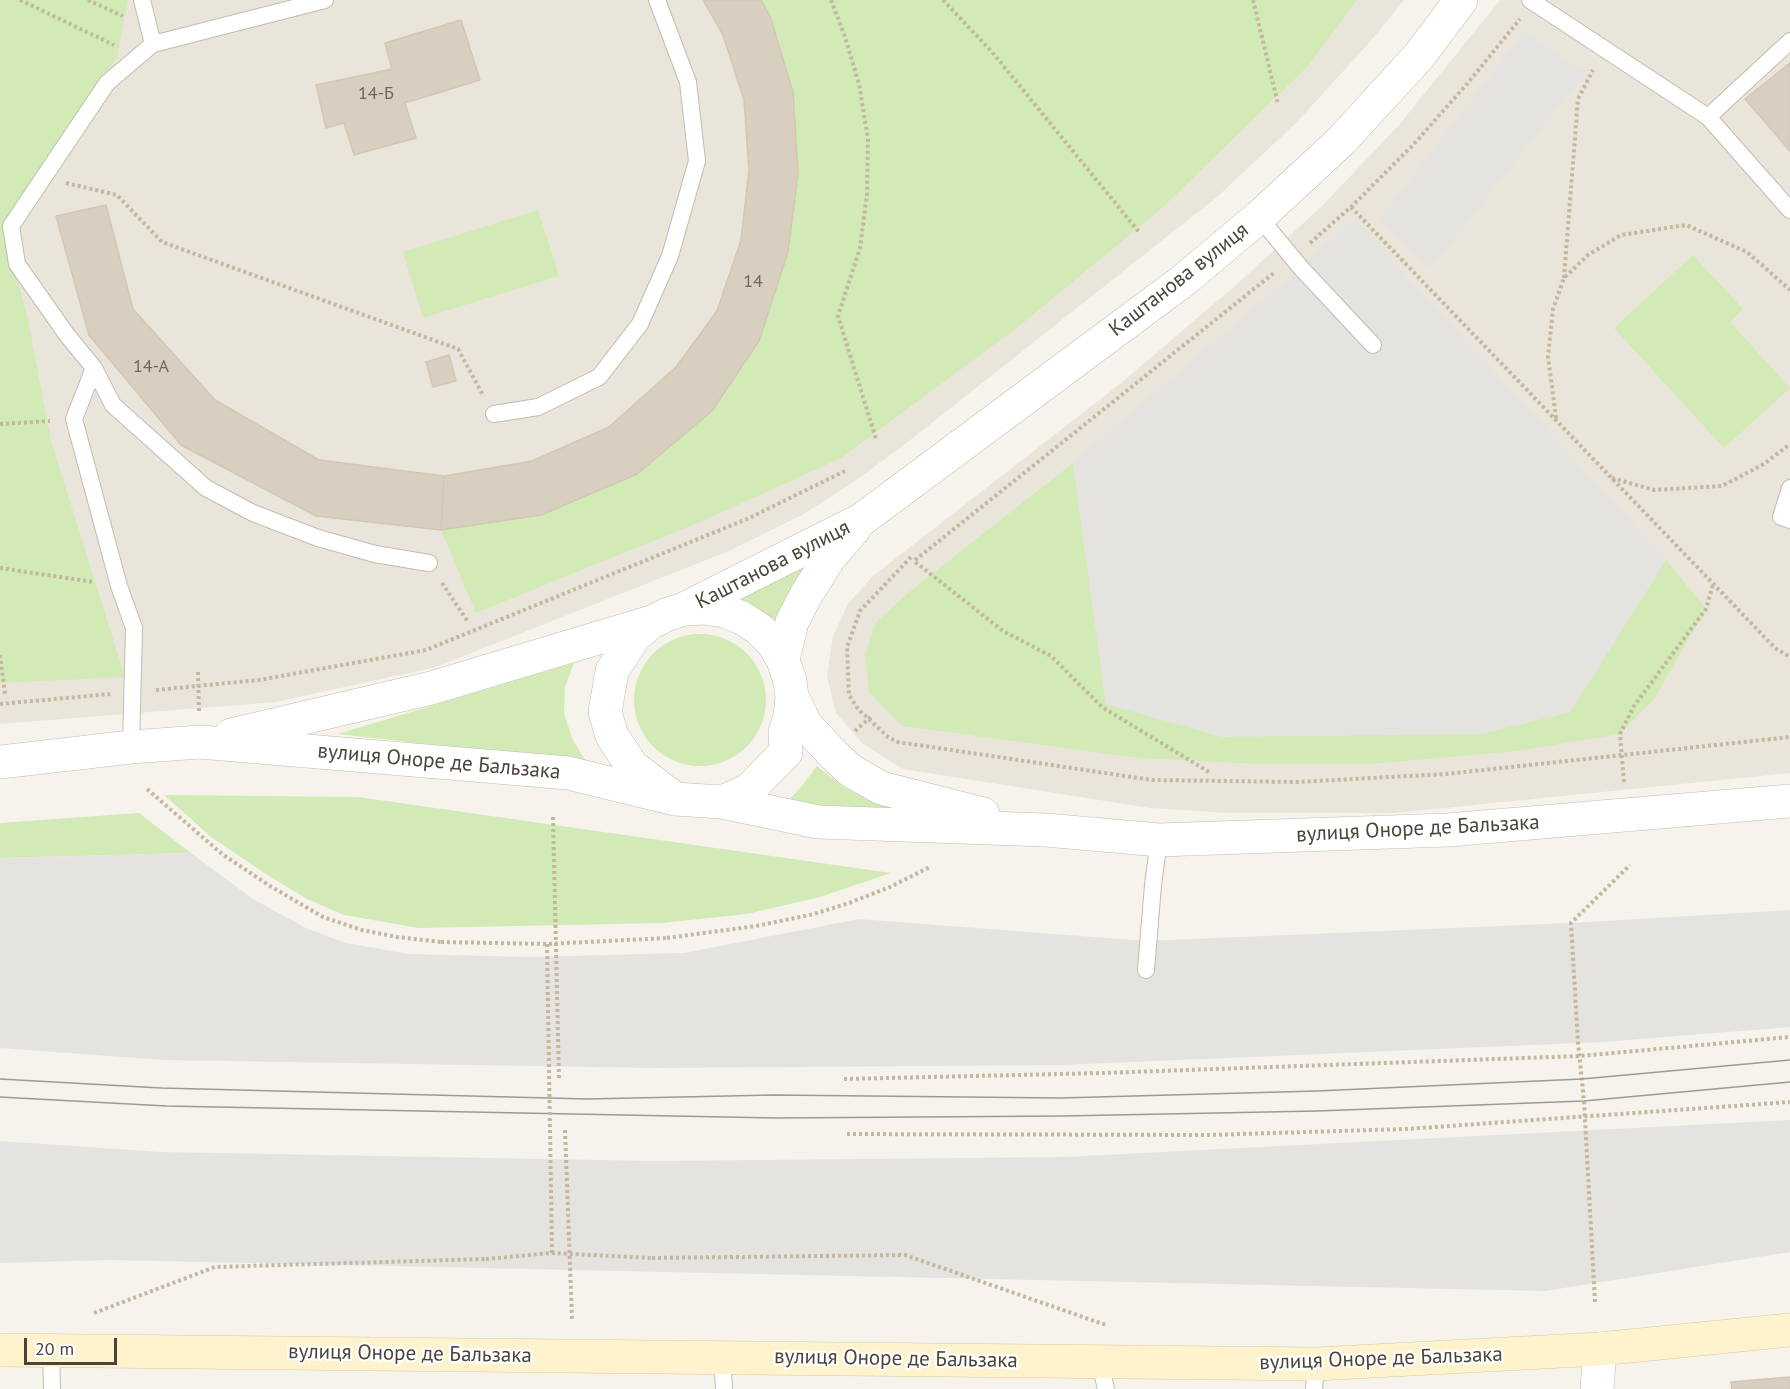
<!DOCTYPE html>
<html>
<head>
<meta charset="utf-8">
<style>
	body { margin:0 }
	#map { position:relative; width:1790px; height:1389px; overflow:hidden; background:#f6f3ec; font-family:"PT Sans",sans-serif }
	canvas { display:block }
	.scale { position:absolute; left:24px; top:1338px; width:93px; height:27px; box-sizing:border-box; border:3px solid #4b4439; border-top:0; padding-left:8px; font-size:18px; line-height:21px; white-space:nowrap; color:#4b4439; -webkit-text-stroke:4px #fff; paint-order:stroke }
</style>
</head>
<body>
<div id="map">
<canvas width="1790" height="1389"></canvas>
<div class="scale">20 m</div>
</div>
<script>
const ctx = document.querySelector('canvas').getContext('2d');
ctx.lineJoin = 'round';
function fill(path, color) {
  ctx.fillStyle = color;
  ctx.fill(path, 'evenodd');
}
function toPath(rows) {
  const path = new Path2D();
  for (const r of rows) {
    if (r.length === 3) {
      path.moveTo(r[0] + r[2], r[1]);
      path.arc(r[0], r[1], r[2], 0, 2 * Math.PI);
      continue;
    }
    path.moveTo(r[0], r[1]);
    for (let i = 2; i < r.length; i += 2) path.lineTo(r[i], r[i + 1]);
  }
  return path;
}
function trace(path, color, width, dash) {
  ctx.strokeStyle = color;
  ctx.lineWidth = width;
  ctx.lineCap = dash ? 'butt' : 'round';
  ctx.setLineDash(dash || []);
  ctx.stroke(path);
}
function label(font, color, halo, rows, align = 'center') {
  ctx.font = font + ' "PT Sans",sans-serif';
  ctx.lineWidth = 4.5;
  ctx.setLineDash([]);
  ctx.textBaseline = 'middle';
  ctx.strokeStyle = halo;
  ctx.fillStyle = color;
  for (const [text, x, y, turn = 0] of rows) {
    ctx.save();
    ctx.translate(x, y);
    ctx.rotate((+turn || 0) * Math.PI / 180);
    ctx.textAlign = isNaN(turn) ? turn : align;
    if (halo) ctx.strokeText(text, 0, 0);
    ctx.fillText(text, 0, 0);
    ctx.restore();
  }
}
const residential = toPath([
	[0,0,1404,0,1369,43,1296,123,1217,197,909,441,855,481,802,515,729,551,436,667,276,702,0,724],
	[1500,0,1790,0,1790,773,1395,813,1228,813,1150,808,903,769,863,744,836,713,827,676,833,636,848,604,873,576,1121,383,1236,285,1321,207,1399,125]
]);
const green = toPath([
	[0,0,128,0,117,57,4,225,28,320,51,441,125,677,0,683],
	[761,0,1357,0,1308,66,1162,208,1018,327,841,458,707,519,476,613,441,530,541,515,637,474,712,411,788,252,798,174,793,92],
	[538,210,559,276,423,318,403,252],
	[1693,255,1743,309,1730,322,1790,388,1724,448,1614,328],
	[1073,463,1106,704,1481,734,1570,712,1666,560,1706,609,1654,699,1620,734,1517,751,1370,764,1258,764,1139,758,902,726,869,692,865,655,876,622,913,589],
	[810,561,775,621,757,607,736,599],
	[700,700,66],
	[574,663,565,687,564,713,572,738,586,762,338,734],
	[817,766,845,788,873,802,922,815,782,807,801,787],
	[164,795,358,797,891,873,820,897,747,914,662,923,419,928,344,915,307,899,269,876,211,837],
	[139,813,191,853,0,858,0,823]
]);
const parking = toPath([
	[1525,31,1585,73,1431,268,1379,220],
	[1354,219,1666,560,1571,711,1481,734,1222,737,1106,704,1073,462,1301,268],
	[191,853,253,899,306,928,346,943,408,954,530,957,684,953,859,919,1146,941,1571,923,1790,910,1790,1027,1603,1042,1062,1065,655,1068,164,1060,0,1048,0,858],
	[1790,1120,1790,1252,1545,1291,110,1260,0,1263,0,1141,161,1152,655,1161,1065,1157]
]);
const building = toPath([
	[703,0,761,0,770,16,793,92,798,174,788,252,759,341,712,411,637,474,541,515,441,530,444,476,532,461,609,427,676,367,717,311,741,240,749,170,744,100,723,35,703,0],
	[461,20,480,80,405,103,416,138,354,155,344,123,326,128,316,85,392,69,385,43,461,20],
	[1790,63,1790,151,1745,99,1790,63],
	[106,205,133,309,215,400,319,460,444,476,441,530,316,516,181,445,89,335,56,216,106,205],
	[449,355,456,381,433,387,426,362,449,355],
	[1790,1377,1790,1389,1732,1389,1731,1382,1790,1377]
]);
const path = toPath([
	[20,0,114,45],
	[88,0,123,16],
	[831,0,845,37,859,84,868,139,867,194,860,248,838,316,876,439],
	[943,0,992,52,1139,232],
	[1253,0,1278,104],
	[66,183,117,195,162,242,458,349,483,395],
	[1351,207,1775,648,1790,657],
	[1310,243,1351,207,1414,144,1467,84,1520,19],
	[1564,278,1578,99,1593,70],
	[1556,418,1548,357,1553,309,1564,278,1588,255,1621,235,1686,225,1747,252,1790,290],
	[0,424,50,421],
	[1612,478,1654,490,1722,486,1764,464,1790,444],
	[911,557,860,611,847,647,849,695,858,709,888,737,898,742,1152,780,1297,782,1446,774,1790,737],
	[0,568,94,582],
	[442,583,468,622],
	[0,655,5,694],
	[198,672,199,711],
	[156,690,259,680,426,650,747,519,847,470],
	[0,704,110,694],
	[855,731,873,715],
	[1209,772,1102,707,1051,656,1003,631,914,561,1274,273],
	[1624,782,1620,734,1634,706,1706,609,1713,584],
	[147,789,222,854,270,886,323,917,362,930,397,937,441,942],
	[553,817,559,1079],
	[667,938,756,926,814,914,849,903,890,887,930,867],
	[844,1079,1103,1073,1580,1056,1790,1037],
	[565,1130,572,1319],
	[847,1134,1207,1135,1406,1129,1790,1102],
	[652,1258,905,1255,1106,1325],
	[1595,1302,1584,1101,1578,1043,1571,923,1630,865],
	[94,1313,215,1267,486,1259]
]);
const service = toPath([
	[142,0,153,44],
	[325,0,153,44,107,83,11,226,17,264,67,335,94,368,113,405,206,488,253,513,318,538,375,554,429,563],
	[1530,0,1708,117,1790,210],
	[1708,117,1790,41],
	[1259,217,1301,268,1373,345],
	[94,368,74,419,119,586,134,628,131,747],
	[494,414,538,407,599,377,640,324,670,256,697,161,688,82,657,0],
	[1790,488,1781,517,1790,520],
	[1146,970,1153,885,1159,840],
	[51,1350,52,1389],
	[722,1357,724,1389],
	[1100,1363,1106,1389],
	[1314,1389,1316,1364]
]);
const tertiary = toPath([
	[686,608,861,520,1184,280,1259,217,1341,141,1419,56,1461,0],
	[783,660,792,622,806,595,830,557,854,529],
	[792,697,806,725,834,755,850,770,881,788,983,814],
	[231,735,431,688,648,623],
	[0,762,131,747,200,742,568,773,675,799,722,802,749,790,786,752,785,732,790,717,792,697,790,681,783,660,773,643,759,629,742,618,724,611,704,608,685,609,668,614,650,623,634,637,612,671,605,712,612,736,632,766,675,799],
	[722,802,818,822,1046,830,1159,840,1448,830,1790,801],
	[1597,1389,1600,1349]
]);
const secondary = toPath([
	[0,1350,1316,1364,1600,1349,1790,1330]
]);
const tram = toPath([
	[0,1079,161,1088,587,1099,774,1095,1060,1098,1317,1091,1582,1079,1790,1060],
	[0,1097,166,1106,776,1118,1063,1116,1317,1111,1584,1101,1790,1082]
]);
const pathBridge = toPath([
	[441,942,547,944,667,938],
	[547,944,552,1253],
	[486,1259,552,1253,652,1258]
]);
const numberNames = [
	["14-Б",376,94],
	["14",753,282],
	["14-А",151,367]
];
const streetNames = [
	["Каштанова вулиця",1179,280,-38],
	["Каштанова вулиця",773,565,-27],
	["вулиця Оноре де Бальзака",439,762,5],
	["вулиця Оноре де Бальзака",1418,829,-3],
	["вулиця Оноре де Бальзака",410,1354,1],
	["вулиця Оноре де Бальзака",896,1359,1],
	["вулиця Оноре де Бальзака",1381,1359,-2]
];
fill(residential, '#eae5da');
fill(green, '#d2eab5');
fill(parking, '#e5e3e0');
fill(building, '#d8cfc1');
trace(building, '#d3c7b4', 1.5);
trace(service, '#c2bbae', 18);
trace(tertiary, '#c2bbae', 34);
trace(secondary, '#d6c79b', 34);
trace(path, '#c4b79f', 4, [3, 3]);
trace(service, '#fff', 16);
trace(tertiary, '#fff', 33);
trace(secondary, '#fff3cd', 33);
trace(tram, '#9a9a9a', 1.5);
trace(pathBridge, '#c4b79f', 4, [3, 3]);
label('18px', '#6e675b', null, numberNames);
label('21px', '#4b4439', '#fff', streetNames);
</script>
</body>
</html>
